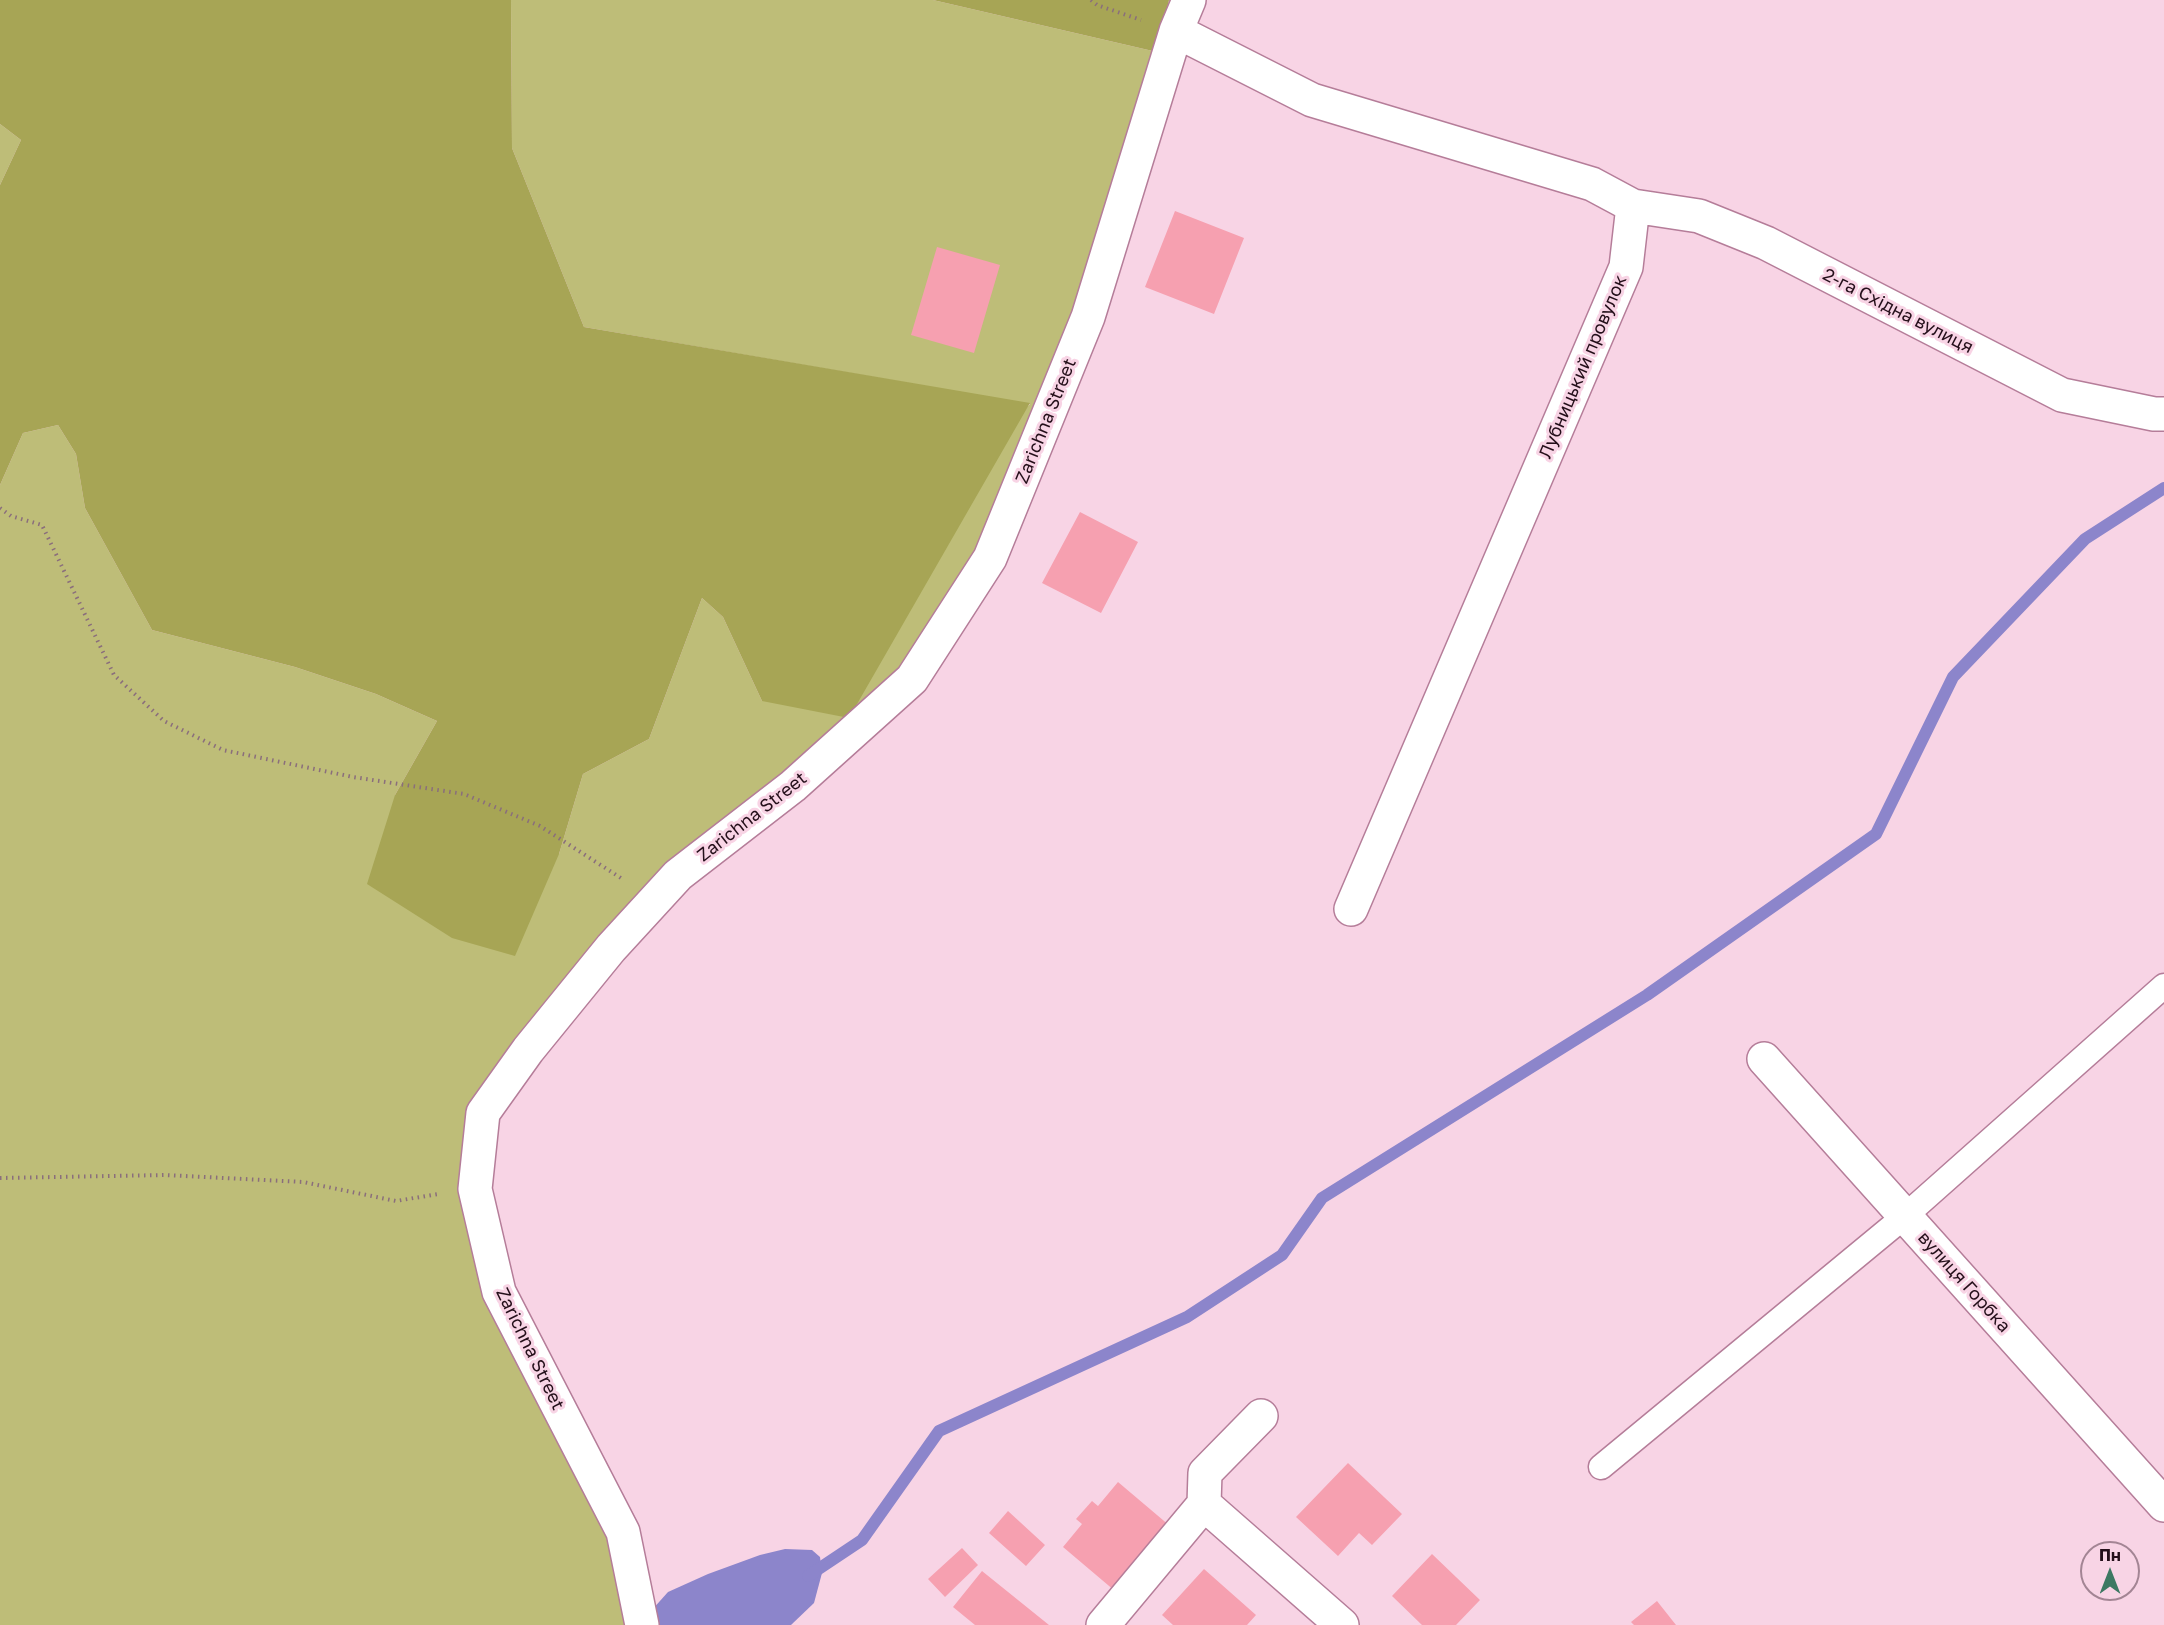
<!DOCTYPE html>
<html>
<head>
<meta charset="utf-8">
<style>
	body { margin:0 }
	#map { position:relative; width:2164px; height:1625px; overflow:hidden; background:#f8d4e5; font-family:"Golos Text",sans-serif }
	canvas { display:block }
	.north { position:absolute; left:2080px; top:1541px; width:60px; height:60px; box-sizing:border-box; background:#f8d4e5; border:2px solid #a38594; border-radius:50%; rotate:0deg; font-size:16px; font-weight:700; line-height:24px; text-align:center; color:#240f1a }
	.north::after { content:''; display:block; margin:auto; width:21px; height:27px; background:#3d7862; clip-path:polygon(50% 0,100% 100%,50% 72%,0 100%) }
</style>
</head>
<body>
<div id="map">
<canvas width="2164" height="1625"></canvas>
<div class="north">Пн</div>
</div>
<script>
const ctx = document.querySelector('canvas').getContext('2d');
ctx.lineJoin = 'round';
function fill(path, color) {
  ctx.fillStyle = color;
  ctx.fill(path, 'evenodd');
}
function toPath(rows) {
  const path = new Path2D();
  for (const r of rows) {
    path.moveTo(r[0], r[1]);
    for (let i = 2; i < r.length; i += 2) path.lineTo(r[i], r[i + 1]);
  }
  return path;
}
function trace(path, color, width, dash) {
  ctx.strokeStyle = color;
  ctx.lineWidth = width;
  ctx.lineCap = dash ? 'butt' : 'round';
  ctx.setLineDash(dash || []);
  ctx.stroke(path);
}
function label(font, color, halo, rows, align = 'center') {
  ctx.font = font + ' "Golos Text",sans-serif';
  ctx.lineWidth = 6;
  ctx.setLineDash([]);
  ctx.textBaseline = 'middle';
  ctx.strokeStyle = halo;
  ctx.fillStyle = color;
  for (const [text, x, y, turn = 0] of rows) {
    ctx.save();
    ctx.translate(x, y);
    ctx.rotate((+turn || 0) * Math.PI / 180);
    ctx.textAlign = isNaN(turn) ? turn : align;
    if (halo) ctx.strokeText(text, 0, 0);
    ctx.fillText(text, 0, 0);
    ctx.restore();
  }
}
const green = toPath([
	[511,0,933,0,1157,52,1169,0,1189,0,990,558,912,679,678,875,483,1113,499,1292,623,1532,642,1625,0,1625,0,485,23,433,58,425,76,454,85,508,152,630,295,667,376,694,437,721,395,795,559,854,583,774,649,739,702,598,723,617,762,701,1030,404,584,327,512,148],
	[0,124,21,140,0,185]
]);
const forest = toPath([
	[0,0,511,0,512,148,584,327,1030,403,849,718,762,701,723,617,702,598,649,739,583,774,559,854,515,956,452,938,367,884,395,795,437,721,376,694,295,667,152,630,85,508,76,454,58,425,23,433,0,485,0,185,21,140,0,124],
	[933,0,1169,0,1157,52]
]);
const water = toPath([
	[785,1549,812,1550,820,1557,822,1573,814,1603,791,1625,652,1625,651,1611,668,1592,708,1574,760,1555]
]);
const stream = toPath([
	[808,1576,862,1540,939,1431,1187,1317,1282,1255,1322,1198,1647,995,1876,834,1953,677,2085,539,2164,488]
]);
const building = toPath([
	[1175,211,1244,238,1214,314,1145,287],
	[937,247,1000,265,974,353,911,335],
	[1080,512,1138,542,1101,613,1042,583],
	[1348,1463,1402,1514,1372,1545,1359,1533,1338,1556,1296,1517],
	[1118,1482,1170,1526,1115,1591,1063,1547,1082,1524,1076,1519,1092,1501,1098,1506],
	[1008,1511,1045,1545,1026,1566,989,1533],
	[962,1548,978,1565,945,1597,928,1579],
	[1432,1554,1480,1600,1456,1625,1422,1625,1392,1596],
	[1204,1569,1256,1615,1247,1625,1173,1625,1162,1615],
	[982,1571,1049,1625,975,1625,953,1607],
	[1657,1601,1676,1625,1634,1625,1631,1622]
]);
const path = toPath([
	[1091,0,1097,5,1141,20],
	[0,508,11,516,42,525,114,675,164,721,223,750,353,777,464,794,540,826,624,880],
	[0,1178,165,1175,303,1182,396,1201,438,1194]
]);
const service = toPath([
	[1601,1467,1905,1216,2164,986]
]);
const minor = toPath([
	[1176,31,1312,100,1592,184,1633,206,1626,267,1351,909],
	[1633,206,1699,216,1766,243,2062,395,2154,414,2164,414],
	[1764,1059,2164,1505],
	[1261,1416,1205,1473,1204,1504,1342,1625],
	[642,1625,623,1532,499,1292,475,1189,483,1113,528,1050,611,948,678,875,793,786,912,679,990,558,1088,317,1176,31,1189,0],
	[1103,1625,1204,1504]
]);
const streetNames = [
	["2-га Східна вулиця",1898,311,27],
	["Лубницький провулок",1583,367,-67],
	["Zarichna Street",1046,421,-68],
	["Zarichna Street",752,817,-38],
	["вулиця Горбка",1964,1282,48],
	["Zarichna Street",530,1349,64]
];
fill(green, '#bebd78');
fill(forest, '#a7a555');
fill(water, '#8c85cb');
trace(stream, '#8c85cb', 12);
fill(building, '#f6a0b0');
trace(service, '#b57d99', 27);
trace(minor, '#b57d99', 36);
trace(path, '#8a6e7c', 4, [1.5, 4.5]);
trace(service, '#fff', 24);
trace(minor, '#fff', 33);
label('18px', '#240f1a', '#f8d4e5', streetNames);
</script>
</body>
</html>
